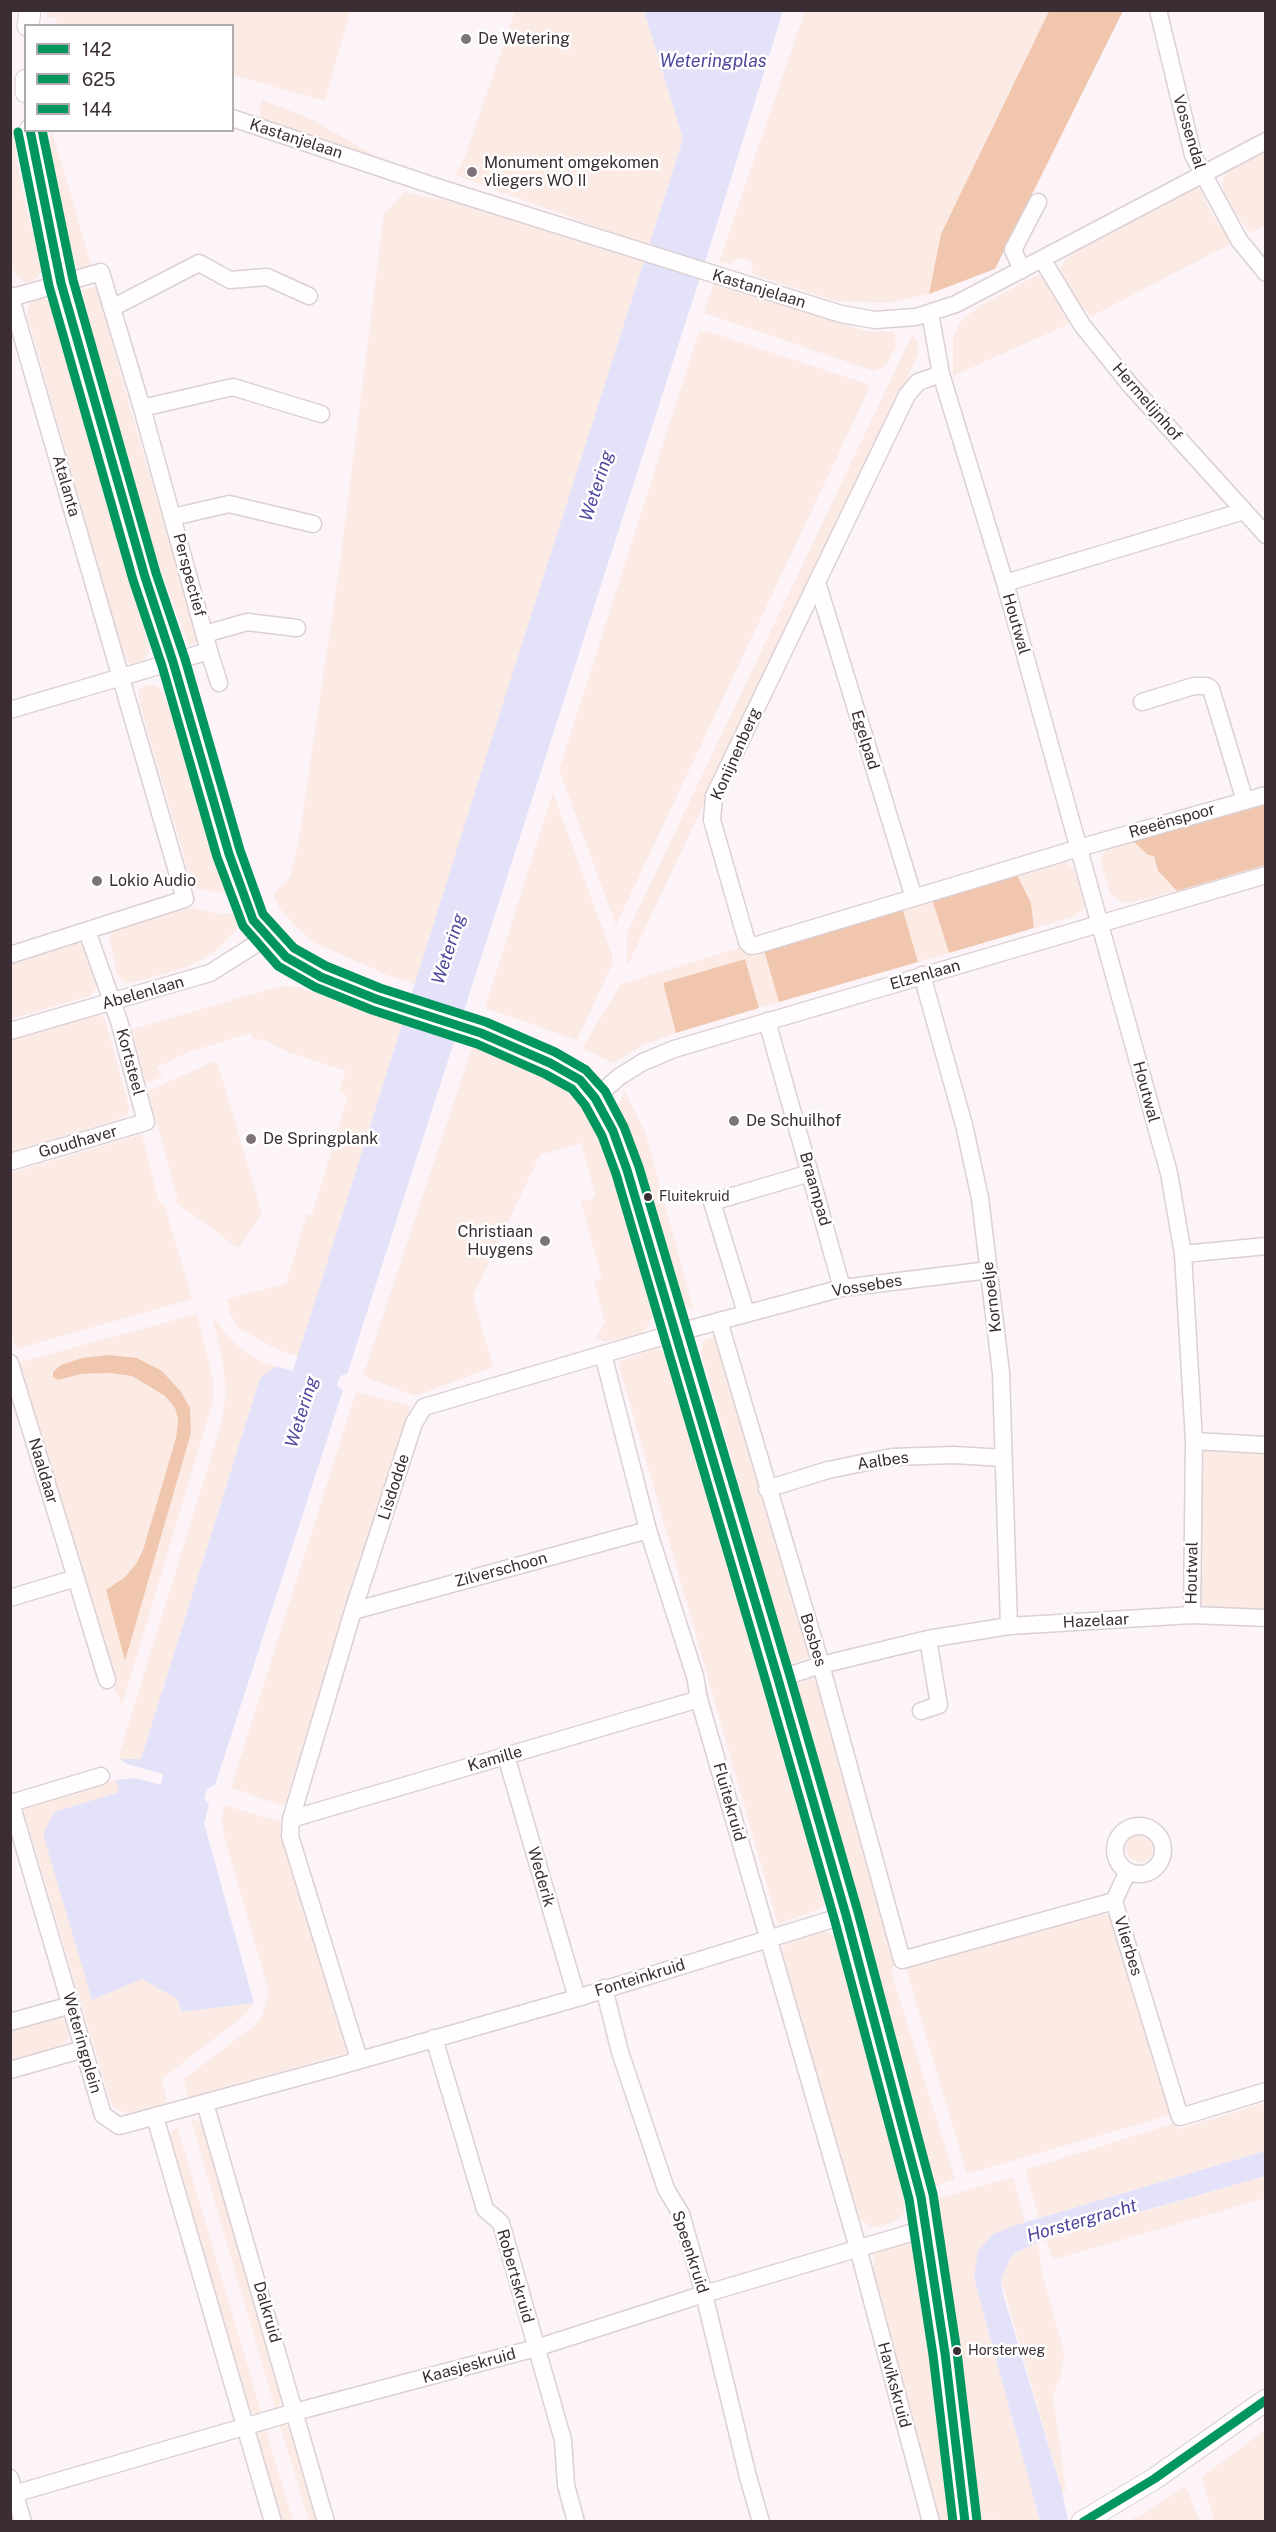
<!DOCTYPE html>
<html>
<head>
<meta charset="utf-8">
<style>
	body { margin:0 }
	#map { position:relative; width:1276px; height:2532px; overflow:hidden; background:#fcf4f8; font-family:"Public Sans",sans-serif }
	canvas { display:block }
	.frame { position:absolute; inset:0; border:12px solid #3a2d33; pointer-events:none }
	.legend { position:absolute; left:24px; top:24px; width:210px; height:108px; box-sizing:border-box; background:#fff; border:2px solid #b0abad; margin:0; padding:8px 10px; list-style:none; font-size:18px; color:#3a2d33 }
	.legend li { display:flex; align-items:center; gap:12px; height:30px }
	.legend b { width:30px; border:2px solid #b0abad }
</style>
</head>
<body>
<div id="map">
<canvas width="1276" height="2532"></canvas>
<div class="frame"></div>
<ul class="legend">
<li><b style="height:8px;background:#00965e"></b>142</li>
<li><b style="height:8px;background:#00965e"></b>625</li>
<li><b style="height:8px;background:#00965e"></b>144</li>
</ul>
</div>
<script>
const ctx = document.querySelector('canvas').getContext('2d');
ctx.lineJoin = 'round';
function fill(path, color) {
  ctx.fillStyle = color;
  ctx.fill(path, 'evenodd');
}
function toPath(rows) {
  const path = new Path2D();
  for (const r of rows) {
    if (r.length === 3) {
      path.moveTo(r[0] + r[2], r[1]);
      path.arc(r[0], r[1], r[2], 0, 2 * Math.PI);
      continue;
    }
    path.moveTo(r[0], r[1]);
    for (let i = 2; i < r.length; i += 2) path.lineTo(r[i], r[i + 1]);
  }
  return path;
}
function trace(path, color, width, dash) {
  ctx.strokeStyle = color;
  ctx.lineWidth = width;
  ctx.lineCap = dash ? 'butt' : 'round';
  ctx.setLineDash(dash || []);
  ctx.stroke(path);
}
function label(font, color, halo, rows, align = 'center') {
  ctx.font = font + ' "Public Sans",sans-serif';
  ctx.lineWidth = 5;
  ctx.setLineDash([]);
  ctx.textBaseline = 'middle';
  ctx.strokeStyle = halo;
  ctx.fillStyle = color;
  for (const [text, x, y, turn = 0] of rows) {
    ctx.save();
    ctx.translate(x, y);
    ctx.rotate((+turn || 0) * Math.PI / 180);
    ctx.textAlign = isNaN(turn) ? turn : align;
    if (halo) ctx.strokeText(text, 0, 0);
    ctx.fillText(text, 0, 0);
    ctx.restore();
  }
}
const green = toPath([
	[46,11,46,10,350,11,325,101,233,75,232,26,56,25,57,18,47,17],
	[515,11,644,11,683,139,649,246,455,175,465,157],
	[805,11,1049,11,941,234,929,294,887,303,837,301,753,275,752,263,746,260,738,258,731,264,719,262],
	[10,38,12,120,18,166,26,206,43,269,34,281,25,282,17,277,11,266],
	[262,100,307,117,383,160,267,124,261,118,260,108],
	[52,131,93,271,79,276,51,188,47,155],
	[1265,151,1265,225,1250,233,1227,201,1222,185,1223,178,1228,171],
	[1197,187,1201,189,1210,212,1232,243,1090,317,1061,277,1060,269,1064,261,1077,250],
	[404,192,483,208,644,261,415,984,387,975,313,942,293,924,279,907,273,894,290,877,298,846,340,563,384,214],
	[1041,273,1071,323,953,376,953,337,960,322,976,308],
	[714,283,866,331,894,332,896,347,885,366,874,371,704,313],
	[96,286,138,435,199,641,189,646,158,563,99,363,82,290],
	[44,298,51,300,150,649,145,660,132,664,126,660,120,644,27,315,29,305,34,299],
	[707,331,867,384,869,389,616,925,559,770,699,332],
	[912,335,917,341,919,353,627,966,627,933],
	[144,685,155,685,163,691,228,894,193,888,139,701,139,691],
	[553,792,612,955,612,965,577,1040,485,1008],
	[1133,841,1148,855,1154,856,1158,872,1177,891,1129,903,1119,901,1110,893,1101,862,1102,856,1109,848],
	[1064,861,1074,869,1085,887,1087,901,1083,910,1072,917,1034,928,1031,903,1017,875],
	[932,899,949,953,918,962,902,907],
	[184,906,218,914,237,913,240,918,237,929,216,951,188,967,128,984,122,980,117,974,108,931],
	[74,941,82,945,88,955,96,982,96,988,92,994,90,996,11,1019,11,956],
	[742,947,744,953,763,947,779,1002,759,1008,745,959,663,983,676,1033,643,1045,613,1063,582,1048,621,984],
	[280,986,298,987,403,1021,298,1356,278,1350,237,1327,230,1314,227,1299,286,1284,307,1214,312,1215,348,1096,339,1091,346,1071,287,1052,265,1040,253,1039,251,1033,189,1052,157,1067,162,1077,146,1083,130,1030],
	[97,1015,103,1017,106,1022,129,1106,128,1114,123,1118,11,1152,11,1040],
	[474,1042,497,1050,543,1073,557,1082,582,1105,604,1142,623,1201,653,1314,649,1325,639,1335,606,1342,596,1338,605,1322,594,1282,602,1279,581,1202,596,1197,581,1143,540,1155,473,1296,493,1367,415,1396,363,1376],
	[213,1062,218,1064,262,1214,238,1248,174,1201,178,1200,148,1091],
	[624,1090,645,1132,694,1311,677,1299,618,1106],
	[142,1134,159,1203,164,1203,192,1299,16,1349,10,1328,11,1173],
	[197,1314,213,1380,213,1401,122,1705,111,1680,20,1362],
	[137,1358,190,1408,191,1433,125,1660,106,1590,125,1577,136,1564,143,1550,176,1438,178,1420,175,1408,165,1396,132,1376,109,1373,81,1374,58,1380],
	[212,1315,226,1334,241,1349,260,1361,276,1366,260,1378,141,1759,120,1759,119,1755,221,1425,226,1395,223,1363],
	[714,1336,721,1343,811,1656,790,1664,701,1352,703,1341],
	[657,1348,670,1356,744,1597,826,1897,822,1908,778,1924,618,1362],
	[356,1392,411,1406,284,1806,231,1788],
	[1194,1441,1265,1445,1265,1618,1192,1615],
	[818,1677,901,1951,891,1971,955,2179,933,2187,796,1684],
	[116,1780,120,1792,54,1812,142,1979,177,1999,182,2012,254,2003,246,2014,162,2079,167,2103,140,2111,126,2113,114,2107,109,2097,23,1808],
	[224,1805,281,1822,282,1834,347,2053,188,2098,184,2079,256,2024,263,2014,269,1992,224,1836,222,1820],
	[1140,1848,14],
	[1092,1913,1107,1915,1116,1922,1170,2115,967,2174,905,1965],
	[825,1931,839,1939,858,1989,905,2188,904,2213,898,2219,881,2227,871,2227,859,2218,782,1956,782,1948,787,1942],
	[59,2015,67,2020,71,2032,65,2044,11,2061,11,2027],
	[1265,2103,1265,2151,1039,2218,1025,2170,1175,2123,1178,2129],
	[191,2120,199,2121,207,2131,280,2393,280,2404,276,2411],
	[177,2126,262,2415,251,2412,243,2402,167,2144,170,2133],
	[1265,2176,1265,2198,1201,2217,1055,2259,1051,2255,1046,2240],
	[1013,2177,1025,2222,1016,2225,974,2278,1040,2521,974,2519,972,2468,936,2199],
	[907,2241,916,2248,920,2269,959,2521,938,2521,873,2272,875,2251],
	[1038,2243,1042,2274,1064,2352,1061,2376,1053,2395,1066,2491,1062,2491,1001,2280,1006,2266,1015,2253],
	[280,2425,290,2426,296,2435,320,2521,309,2521],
	[265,2428,293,2521,278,2521,254,2440,259,2432],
	[1265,2430,1265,2521,1214,2521,1202,2477],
	[1185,2486,1200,2521,1129,2521,1145,2513]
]);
const forest = toPath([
	[1049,11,1123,11,995,269,929,294,941,234],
	[1265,802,1265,865,1177,891,1158,871,1154,856,1148,855,1133,841],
	[1017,875,1031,903,1034,928,949,953,932,899],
	[902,907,918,962,779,1002,763,947],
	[745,959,759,1008,676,1033,663,983],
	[109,1355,137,1358,162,1371,181,1392,190,1408,191,1433,125,1661,106,1590,125,1577,136,1564,143,1550,176,1438,178,1420,175,1408,165,1396,132,1376,109,1373,81,1374,58,1380,53,1377,53,1372,61,1365,82,1358]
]);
const water = toPath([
	[644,11,783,11,705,262,347,1374,340,1376,337,1385,343,1390,215,1785,207,1789,204,1798,209,1805,204,1823,254,2003,182,2012,177,1999,142,1979,92,2000,43,1834,54,1812,119,1792,116,1780,135,1778,161,1785,163,1774,127,1764,120,1759,141,1759,260,1378,276,1366,293,1371,492,738,683,139],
	[1265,2151,1265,2176,1046,2239,1015,2253,1010,2259,1001,2280,1003,2294,1062,2491,1068,2521,1040,2521,974,2278,978,2251,993,2234,1016,2225]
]);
const minor = toPath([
	[1158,10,1193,155,1239,240,1266,273],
	[232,118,440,188,841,314,875,320,916,317,956,304,1266,141],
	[1042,259,1082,325,1131,386,1266,535],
	[1022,270,1013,250,1038,202],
	[10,295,185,899,10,955],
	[10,298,101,272,142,408,209,651,10,710],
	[112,308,199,263,230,280,267,277,309,296],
	[930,313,941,374,1005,583,1169,1173,1183,1254,1194,1441,1192,1615],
	[941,374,918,382,907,395,714,796,712,820,747,942,751,946,757,945,1079,848,1266,795],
	[142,408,233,387,321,414],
	[173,517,229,504,313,524],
	[817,582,914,898],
	[1005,583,1244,511],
	[205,634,247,622,297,628],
	[209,651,219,683],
	[1142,702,1194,686,1207,686,1211,689,1245,801],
	[922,975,964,1125,980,1198,1001,1373,1009,1626],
	[767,1021,842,1288],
	[10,1031,210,973,267,937],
	[595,1098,619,1077,643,1062,674,1049,1266,875],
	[10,1162,146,1122,119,1021,87,931],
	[1183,1254,1266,1246],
	[746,1313,712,1202,810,1173],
	[719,1321,821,1665,902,1960,1114,1901,1180,2117,1266,2091],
	[603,1354,648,1530,695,1676,699,1699,858,2248,931,2522],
	[10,1363,76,1578,10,1598],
	[1194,1441,1266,1445],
	[767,1489,828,1470,892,1457,954,1455,1003,1458],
	[76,1578,107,1680],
	[353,1611,648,1530],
	[778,1679,821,1665,928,1639,1009,1626,1192,1615,1266,1618],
	[921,1711,939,1705,928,1639],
	[506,1756,577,1998],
	[101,1776,11,1803,103,2115,119,2126,336,2067,577,1998,846,1915],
	[291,1819,699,1699],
	[1139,1850,24],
	[1114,1901,1127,1873],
	[604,1988,620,2052,666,2189,681,2214,704,2294,748,2477,761,2522],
	[10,2022,71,2005],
	[434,2038,485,2209,501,2223,563,2440,566,2485,576,2522],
	[359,2059,290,1836,291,1819,353,1611,414,1423,424,1407,675,1333,842,1288,989,1270],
	[10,2070,84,2049],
	[205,2103,326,2522],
	[155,2117,273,2522],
	[10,2478,23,2522],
	[10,2495,295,2412,536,2348,704,2294,924,2229]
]);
const tertiary = toPath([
	[28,26,30,10],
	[26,80,26,92],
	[30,130,61,283,145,577,173,662,229,854,253,920,286,957,321,977,376,999,481,1033,550,1063,580,1080,595,1098,613,1131,627,1170,778,1679,846,1915,921,2197,945,2353,965,2522],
	[1082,2522,1154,2479,1266,2400]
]);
const bus1 = toPath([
	[30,130,61,283,145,577,173,662,229,854,253,920,286,957,321,977,376,999,481,1033,550,1063,580,1080,595,1098,613,1131,627,1170,778,1679,846,1915,921,2197,945,2353,965,2522],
	[1083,2522,1154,2479,1266,2400]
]);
const bus2 = toPath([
	[18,132,49,286,133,580,162,666,217,857,243,926,278,966,315,987,372,1010,477,1044,545,1074,572,1089,585,1105,602,1136,616,1174,766,1682,834,1918,909,2199,933,2355,953,2522]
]);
const bus3 = toPath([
	[42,130,73,280,156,573,185,659,240,850,263,914,294,948,326,966,380,988,486,1022,555,1052,586,1070,605,1091,624,1127,639,1167,790,1676,858,1912,933,2194,957,2352,977,2521]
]);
const markers = [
	[466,39,6,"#7e7378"],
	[472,172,6,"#7e7378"],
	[97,881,6,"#7e7378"],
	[734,1121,6,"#7e7378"],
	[251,1139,6,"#7e7378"],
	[648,1197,5,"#3a2d33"],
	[545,1241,6,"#7e7378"],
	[957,2351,5,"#3a2d33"]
];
const busNames = [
	["Fluitekruid",659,1197],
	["Horsterweg",968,2351]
];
const poiNames = [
	["De Wetering",478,39],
	["Monument omgekomen",484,163],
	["vliegers WO II",484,181],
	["Lokio Audio",109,881],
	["De Schuilhof",746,1121],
	["De Springplank",263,1139],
	["Christiaan",533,1232,"right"],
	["Huygens",533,1250,"right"]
];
const streetNames = [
	["Vossendal",1189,132,73],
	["Kastanjelaan",296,139,18],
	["Kastanjelaan",759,289,17],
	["Hermelijnhof",1147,402,49],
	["Atalanta",66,486,74],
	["Perspectief",189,575,75],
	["Houtwal",1016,624,74],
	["Egelpad",865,740,73],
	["Konijnenberg",736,754,-66],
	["Reeënspoor",1172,821,-16],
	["Elzenlaan",925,975,-16],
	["Abelenlaan",143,993,-16],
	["Kortsteel",130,1062,75],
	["Houtwal",1146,1092,75],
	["Goudhaver",78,1142,-16],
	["Braampad",815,1189,74],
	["Vossebes",867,1286,-9],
	["Kornoelje",992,1297,-97],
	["Aalbes",883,1461,-8],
	["Naaldaar",43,1471,73],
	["Lisdodde",394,1487,-72],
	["Zilverschoon",501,1570,-15],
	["Houtwal",1192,1573,-89],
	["Hazelaar",1096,1621,-3],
	["Bosbes",813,1640,73],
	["Kamille",495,1759,-16],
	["Fluitekruid",729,1802,74],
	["Wederik",541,1877,74],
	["Vlierbes",1128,1946,73],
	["Fonteinkruid",640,1978,-17],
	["Weteringplein",82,2043,74],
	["Speenkruid",690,2252,72],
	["Robertskruid",515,2276,74],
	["Dalkruid",267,2312,74],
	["Kaasjeskruid",469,2366,-15],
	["Havikskruid",894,2385,75]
];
const waterNames = [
	["Weteringplas",713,61],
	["Wetering",597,486,-72],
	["Wetering",449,949,-72],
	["Wetering",302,1412,-73],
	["Horstergracht",1082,2221,-16]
];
fill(green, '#fbebe4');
fill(forest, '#f0c7ae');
fill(water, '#e4e2f8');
trace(minor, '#dad0d5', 19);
trace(tertiary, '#dad0d5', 23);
trace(minor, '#fffdfe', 16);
trace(tertiary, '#fffdfe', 21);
trace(bus1, '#00965e', 9);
trace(bus2, '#00965e', 9);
trace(bus3, '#00965e', 9);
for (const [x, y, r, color] of markers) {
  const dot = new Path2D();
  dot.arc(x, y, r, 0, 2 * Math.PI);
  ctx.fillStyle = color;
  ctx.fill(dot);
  trace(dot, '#fff', 2);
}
label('14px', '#3a2d33', '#fff', busNames, 'left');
label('16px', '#3a2d33', '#fff', poiNames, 'left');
label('16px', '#3a2d33', '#fff', streetNames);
label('italic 18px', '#4e479c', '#fff', waterNames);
</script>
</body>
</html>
